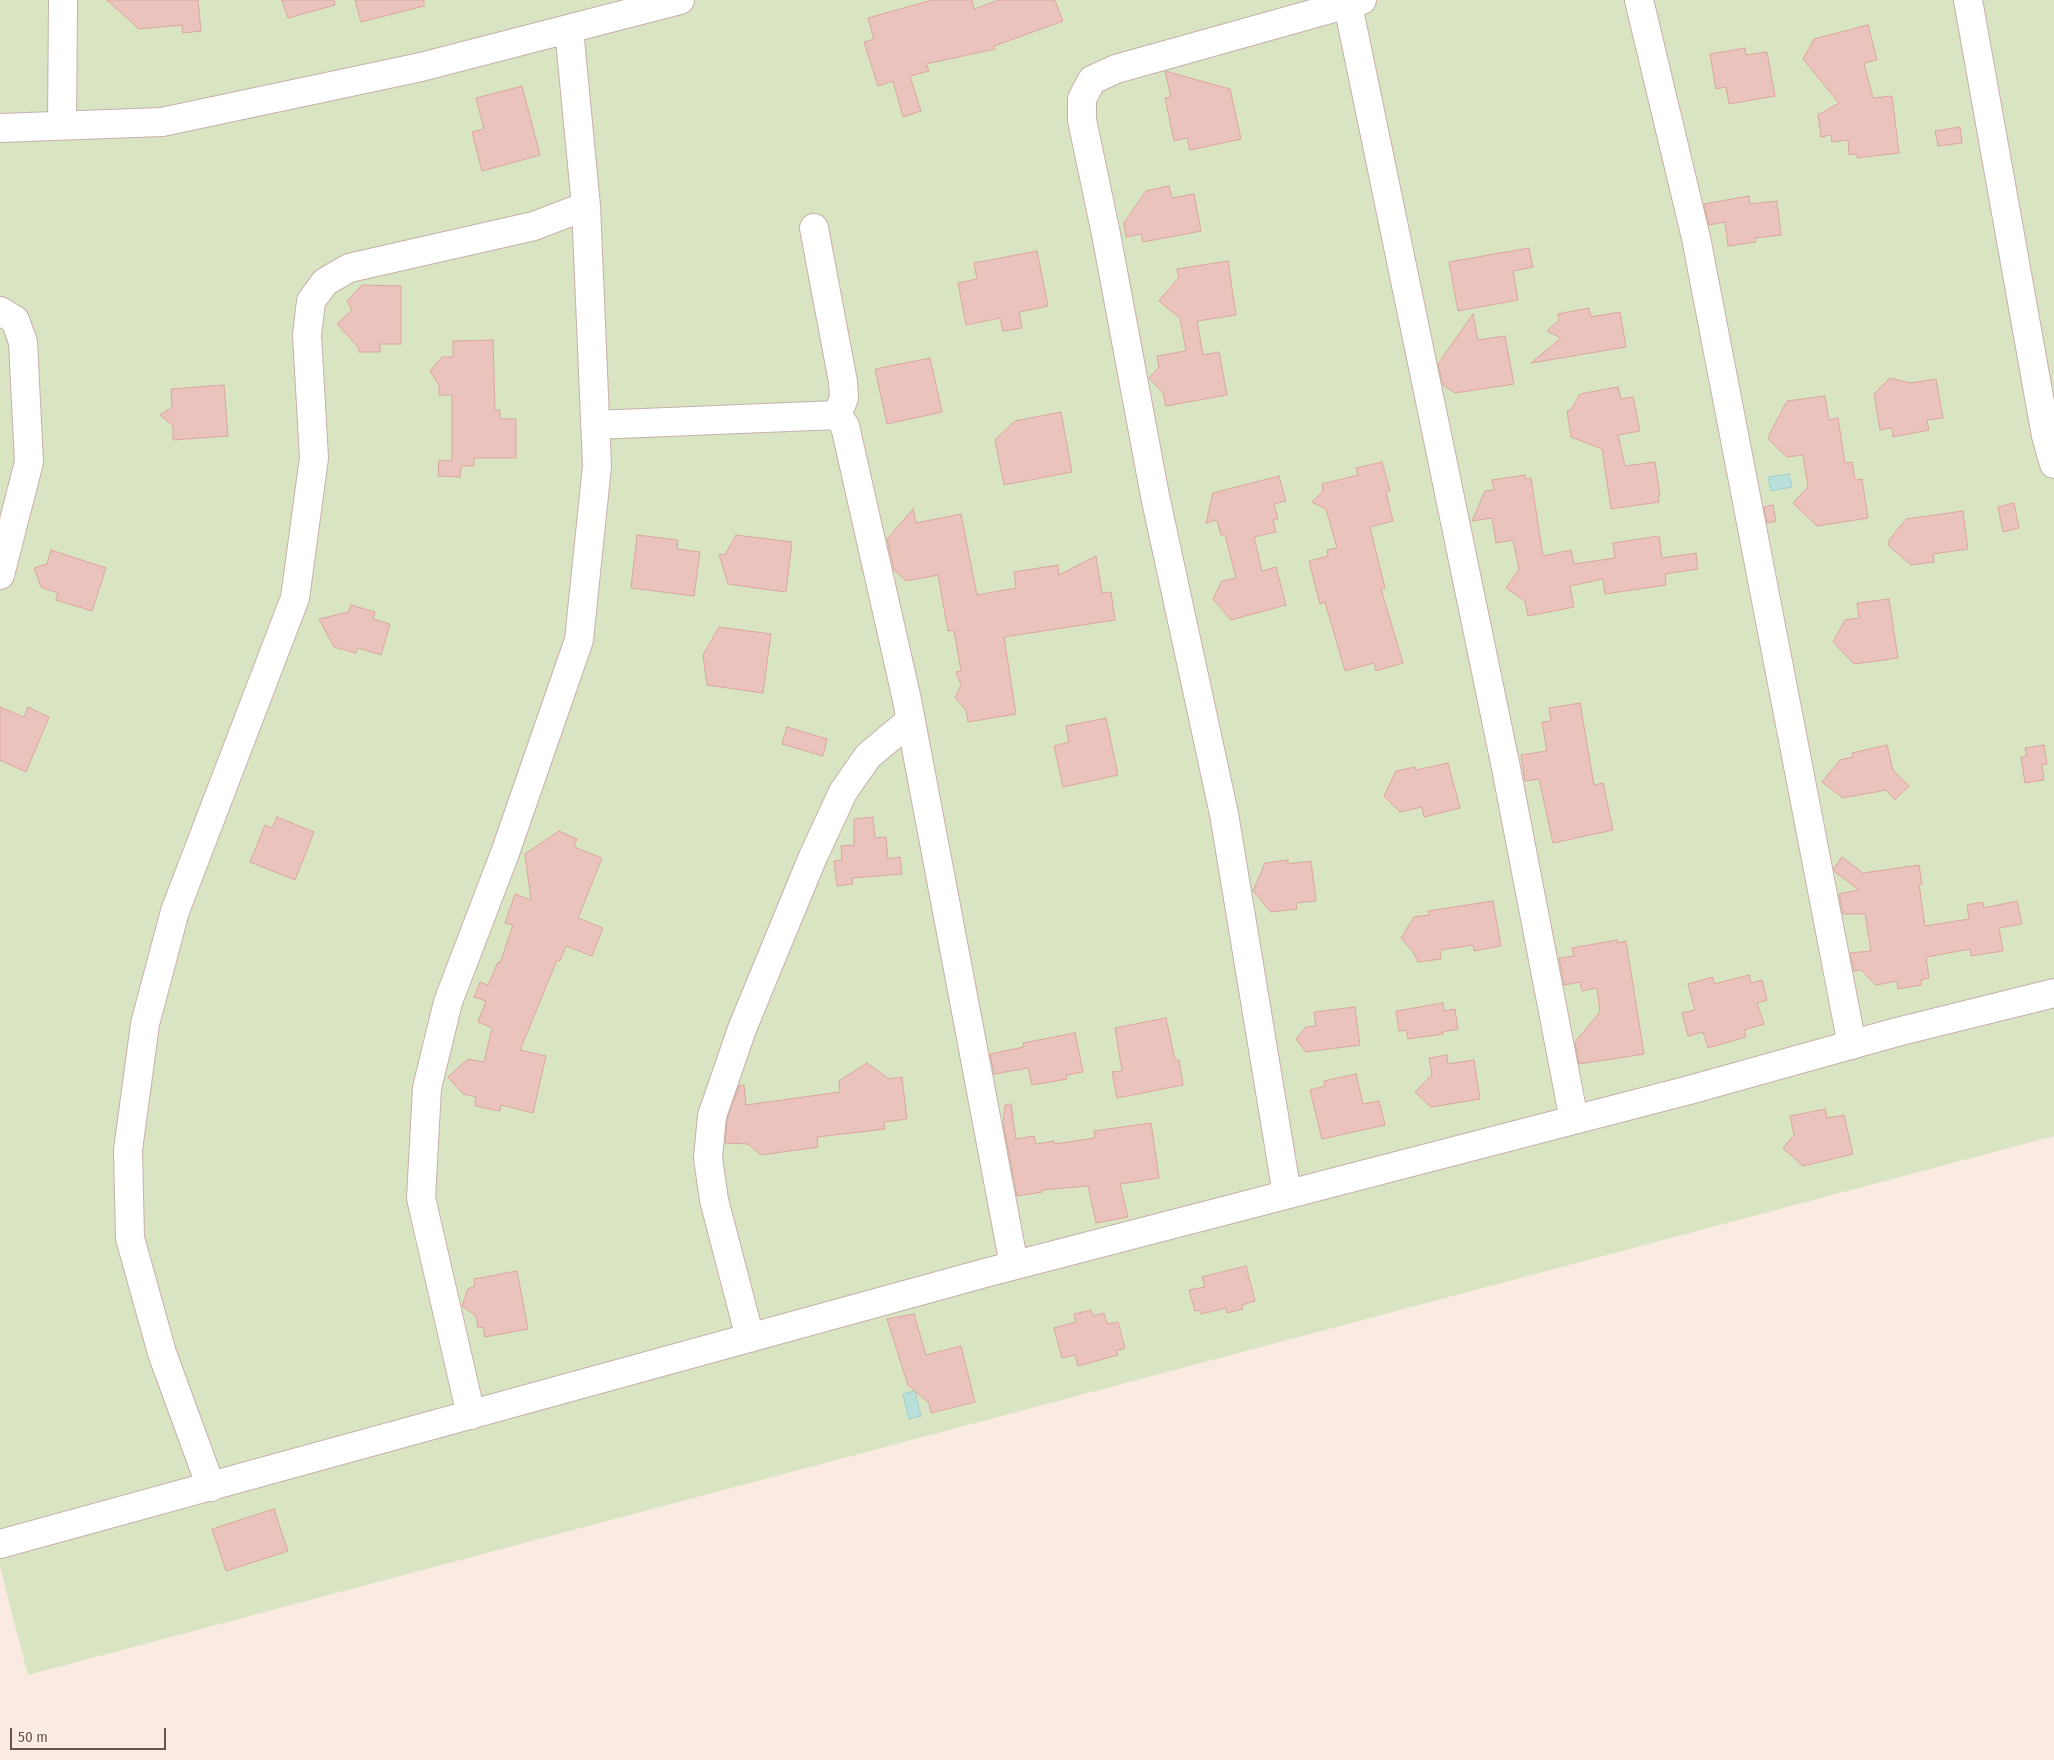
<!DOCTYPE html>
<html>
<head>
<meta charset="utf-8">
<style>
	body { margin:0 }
	#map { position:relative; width:2054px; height:1760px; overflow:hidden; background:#f9eae2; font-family:"Fira Sans Condensed",sans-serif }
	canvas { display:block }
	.scale { position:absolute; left:10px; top:1728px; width:156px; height:22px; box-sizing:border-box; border:2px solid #6d4f4c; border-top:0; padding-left:6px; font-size:15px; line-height:18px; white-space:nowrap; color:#6d4f4c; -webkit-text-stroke:4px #fcefe7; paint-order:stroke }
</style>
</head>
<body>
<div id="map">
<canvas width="2054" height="1760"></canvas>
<div class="scale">50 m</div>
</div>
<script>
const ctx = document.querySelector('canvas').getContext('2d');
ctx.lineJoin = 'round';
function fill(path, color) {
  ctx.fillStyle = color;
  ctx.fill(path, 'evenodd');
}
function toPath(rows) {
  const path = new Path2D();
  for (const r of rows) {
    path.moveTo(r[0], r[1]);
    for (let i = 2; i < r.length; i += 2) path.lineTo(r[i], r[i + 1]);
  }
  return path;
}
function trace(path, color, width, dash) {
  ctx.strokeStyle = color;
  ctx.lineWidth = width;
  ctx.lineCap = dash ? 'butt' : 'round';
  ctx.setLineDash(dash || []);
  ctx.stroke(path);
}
const green = toPath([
	[0,0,2054,0,2054,1136,28,1675,0,1567]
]);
const water = toPath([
	[1789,474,1792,487,1771,491,1768,477,1789,474],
	[915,1391,921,1416,909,1419,903,1394,915,1391]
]);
const building = toPath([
	[107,0,198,0,201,31,183,33,182,25,139,29,107,0],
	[282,0,334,0,335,5,288,18,282,0],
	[355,0,424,0,424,6,361,22,355,0],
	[932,0,972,0,974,9,999,0,1055,0,1063,21,994,46,995,49,926,64,929,71,910,76,921,111,903,117,893,81,878,86,864,42,874,39,868,18,932,0],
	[1868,25,1877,60,1864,63,1873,98,1892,96,1899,153,1857,158,1857,154,1849,155,1848,140,1832,142,1831,135,1821,137,1818,115,1839,103,1803,59,1814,39,1868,25],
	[1745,48,1746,55,1767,52,1775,96,1729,104,1726,87,1716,89,1710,54,1745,48],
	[1165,71,1230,89,1241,139,1190,150,1187,138,1174,141,1165,98,1171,97,1165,71],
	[522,86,540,155,482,171,472,132,484,129,476,98,522,86],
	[1960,127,1962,143,1938,146,1935,131,1960,127],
	[1169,186,1172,198,1194,194,1201,231,1143,242,1141,234,1126,237,1124,223,1146,191,1169,186],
	[1749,196,1750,204,1777,201,1781,235,1755,238,1756,242,1728,246,1725,222,1709,225,1704,204,1749,196],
	[1529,248,1533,267,1513,271,1518,300,1458,311,1449,262,1529,248],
	[1037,251,1048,306,1019,312,1022,328,1003,331,1000,318,966,325,958,283,977,279,974,263,1037,251],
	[1228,261,1236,315,1197,321,1203,355,1219,352,1227,395,1166,406,1163,393,1149,378,1159,367,1157,356,1186,351,1180,318,1159,301,1179,277,1177,269,1228,261],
	[362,285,401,286,401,344,380,344,380,352,359,352,358,347,337,324,352,310,347,301,362,285],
	[1589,308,1591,317,1620,312,1626,347,1531,363,1561,338,1547,331,1559,320,1558,314,1589,308],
	[1473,314,1478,340,1505,336,1514,384,1455,393,1443,385,1438,364,1473,314],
	[493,340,495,410,500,410,500,419,516,419,516,458,474,458,474,466,461,466,460,477,438,476,439,460,452,461,452,395,439,395,439,385,430,371,442,357,453,357,453,341,493,340],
	[930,358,942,412,887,424,875,369,930,358],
	[1890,378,1910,383,1936,379,1943,418,1927,420,1929,430,1893,437,1892,428,1880,430,1874,394,1890,378],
	[224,385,228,436,173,440,173,426,160,415,172,407,171,389,224,385],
	[1618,387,1621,399,1633,397,1640,431,1618,435,1625,466,1655,462,1660,496,1658,496,1659,502,1611,509,1602,449,1571,437,1567,411,1571,410,1580,394,1618,387],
	[1825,396,1829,420,1838,418,1845,463,1852,462,1855,480,1862,479,1868,518,1817,526,1793,503,1808,487,1803,455,1787,457,1769,440,1769,435,1787,401,1825,396],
	[1061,412,1072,472,1004,485,995,440,1015,421,1061,412],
	[1382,462,1390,491,1386,492,1393,521,1370,527,1385,588,1381,589,1403,663,1376,671,1374,663,1345,671,1325,602,1320,604,1309,561,1328,556,1327,550,1337,548,1326,509,1312,502,1323,491,1322,484,1358,475,1356,468,1382,462],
	[1525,475,1525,479,1531,478,1543,556,1571,550,1574,564,1615,558,1613,543,1659,536,1662,558,1696,553,1698,569,1665,574,1666,585,1605,594,1603,579,1570,586,1574,607,1528,616,1525,601,1506,588,1519,569,1513,540,1496,543,1492,518,1472,521,1485,491,1494,490,1492,480,1525,475],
	[1279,476,1286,501,1274,504,1278,519,1273,520,1276,532,1254,537,1262,571,1276,567,1286,605,1231,620,1213,599,1222,581,1236,578,1225,535,1221,535,1217,520,1206,523,1213,493,1279,476],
	[2014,503,2019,528,2003,532,1998,507,2014,503],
	[1773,505,1776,521,1767,523,1764,507,1773,505],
	[913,509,916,523,961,514,977,595,1016,588,1014,572,1058,565,1059,575,1096,556,1102,593,1111,592,1115,620,1004,637,1016,714,968,722,966,710,955,698,961,685,956,672,961,671,954,630,948,631,938,575,906,581,894,570,887,539,913,509],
	[1963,511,1968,549,1933,554,1934,562,1911,565,1889,546,1889,540,1906,519,1963,511],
	[637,535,678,540,677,549,700,552,694,596,631,588,637,535],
	[736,535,792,542,786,592,728,584,719,554,725,555,736,535],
	[51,550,106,568,92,611,56,600,58,593,41,587,34,568,47,564,51,550],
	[1889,599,1898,658,1854,664,1833,642,1845,620,1859,618,1857,603,1889,599],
	[351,605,375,612,373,619,390,624,381,655,358,648,356,653,334,647,319,619,348,612,351,605],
	[719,627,771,634,763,693,707,685,703,655,719,627],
	[1580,703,1594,785,1603,783,1613,830,1553,843,1539,779,1525,781,1521,755,1547,751,1542,722,1551,721,1549,708,1580,703],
	[0,707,24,717,28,707,49,717,26,772,0,760,0,707],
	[1106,718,1118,775,1063,787,1054,746,1069,742,1066,726,1106,718],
	[787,727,827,739,823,756,782,744,787,727],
	[1887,745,1893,770,1909,786,1895,800,1886,790,1843,798,1822,782,1840,760,1853,757,1852,753,1887,745],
	[2044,745,2047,764,2042,765,2044,780,2025,783,2021,757,2027,756,2025,748,2044,745],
	[1448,763,1460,808,1424,817,1422,807,1400,812,1384,796,1396,771,1415,767,1416,770,1448,763],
	[277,817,314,832,295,880,250,862,265,825,272,828,277,817],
	[873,817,875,838,886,837,888,859,900,857,902,874,852,878,853,884,837,886,834,861,842,860,841,846,854,845,854,819,873,817],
	[559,831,577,839,574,847,602,858,578,918,603,928,592,956,566,946,560,961,557,960,520,1050,546,1056,533,1113,501,1105,500,1111,475,1106,476,1097,463,1094,448,1077,468,1059,484,1062,492,1028,478,1022,486,1001,474,997,480,982,488,985,498,962,500,963,513,925,505,923,515,894,531,900,525,854,559,831],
	[1842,857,1863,873,1919,865,1922,884,1919,885,1925,926,1969,919,1967,905,1983,902,1984,908,2017,901,2022,924,1999,928,2003,951,1971,956,1970,949,1926,957,1929,978,1921,980,1921,985,1898,989,1897,981,1876,985,1861,970,1854,971,1850,953,1871,951,1865,914,1843,914,1839,894,1859,890,1834,871,1834,868,1842,857],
	[1288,860,1288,864,1311,861,1316,901,1296,903,1297,909,1271,912,1253,891,1265,863,1288,860],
	[1493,901,1501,946,1474,951,1473,945,1440,950,1441,959,1418,962,1413,952,1401,938,1414,917,1429,915,1428,911,1493,901],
	[1617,940,1617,943,1626,941,1644,1054,1579,1064,1575,1042,1600,1012,1597,988,1582,991,1580,982,1564,985,1559,958,1574,956,1572,948,1617,940],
	[1749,975,1751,983,1762,980,1767,1000,1757,1003,1764,1024,1744,1030,1746,1037,1708,1048,1703,1032,1688,1036,1682,1013,1695,1010,1688,984,1713,977,1714,984,1749,975],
	[1443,1003,1444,1011,1455,1009,1458,1029,1442,1032,1443,1034,1408,1039,1406,1030,1399,1031,1396,1011,1443,1003],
	[1355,1007,1360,1045,1306,1052,1296,1039,1306,1027,1316,1026,1314,1012,1355,1007],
	[1166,1018,1175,1060,1179,1060,1183,1085,1117,1098,1112,1072,1122,1071,1115,1028,1166,1018],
	[1075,1033,1083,1072,1066,1075,1067,1079,1032,1085,1028,1068,994,1074,990,1054,1024,1047,1023,1043,1075,1033],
	[1447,1055,1448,1064,1474,1060,1480,1099,1431,1107,1415,1092,1432,1075,1429,1058,1447,1055],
	[867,1063,889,1079,902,1077,907,1119,884,1122,885,1129,817,1137,818,1147,761,1155,748,1144,725,1143,727,1119,739,1086,744,1085,746,1105,840,1092,839,1081,867,1063],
	[1356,1074,1363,1104,1379,1101,1385,1125,1322,1139,1310,1090,1325,1086,1324,1081,1356,1074],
	[1011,1104,1016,1139,1034,1136,1036,1144,1054,1141,1054,1144,1095,1138,1094,1131,1151,1123,1159,1178,1120,1184,1128,1217,1096,1223,1088,1186,1042,1190,1042,1192,1017,1196,1003,1123,1005,1105,1011,1104],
	[1825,1109,1827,1118,1844,1115,1853,1154,1803,1166,1783,1148,1794,1135,1790,1116,1825,1109],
	[1246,1266,1255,1301,1242,1305,1243,1309,1227,1313,1226,1308,1201,1314,1200,1310,1195,1311,1189,1290,1205,1287,1202,1277,1246,1266],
	[517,1271,528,1329,485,1337,483,1327,478,1328,476,1316,462,1306,468,1289,475,1286,474,1279,517,1271],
	[1091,1310,1093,1316,1104,1313,1107,1324,1118,1322,1125,1348,1116,1351,1118,1355,1078,1366,1075,1355,1062,1358,1054,1328,1076,1322,1074,1314,1091,1310],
	[914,1314,926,1355,961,1346,975,1402,931,1413,929,1403,908,1385,887,1319,914,1314],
	[274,1509,288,1551,226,1571,212,1529,274,1509]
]);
const minor = toPath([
	[1639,0,1696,238,1852,1045],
	[1968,0,2046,436,2054,464],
	[1348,5,1506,768,1574,1120],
	[62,125,63,0],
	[0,128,162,122,421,67,680,0],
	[814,228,843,382,844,398,837,415],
	[0,311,15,320,23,342,29,462,0,575],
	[595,425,837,415,845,426,907,700,1014,1265],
	[1287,1194,1224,814,1155,496,1106,234,1082,120,1082,99,1092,80,1116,69,1362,0],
	[750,1338,714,1200,708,1158,712,1116,742,1029,812,859,843,792,868,756,911,720],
	[471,1415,421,1198,427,1088,448,1002,505,853,579,640,597,466,586,206,569,29],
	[211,1487,162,1353,130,1238,128,1150,145,1024,175,911,295,598,314,458,307,335,311,301,325,282,349,268,534,226,586,206],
	[0,1544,985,1273,1693,1089,1897,1032,2054,993]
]);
fill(green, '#d9e4c3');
fill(water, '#b9dfdb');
trace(water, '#a1d0cb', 1);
fill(building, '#ebc3bd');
trace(building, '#dba79f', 1);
trace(minor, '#c7b0ab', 30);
trace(minor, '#fff', 28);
</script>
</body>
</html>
